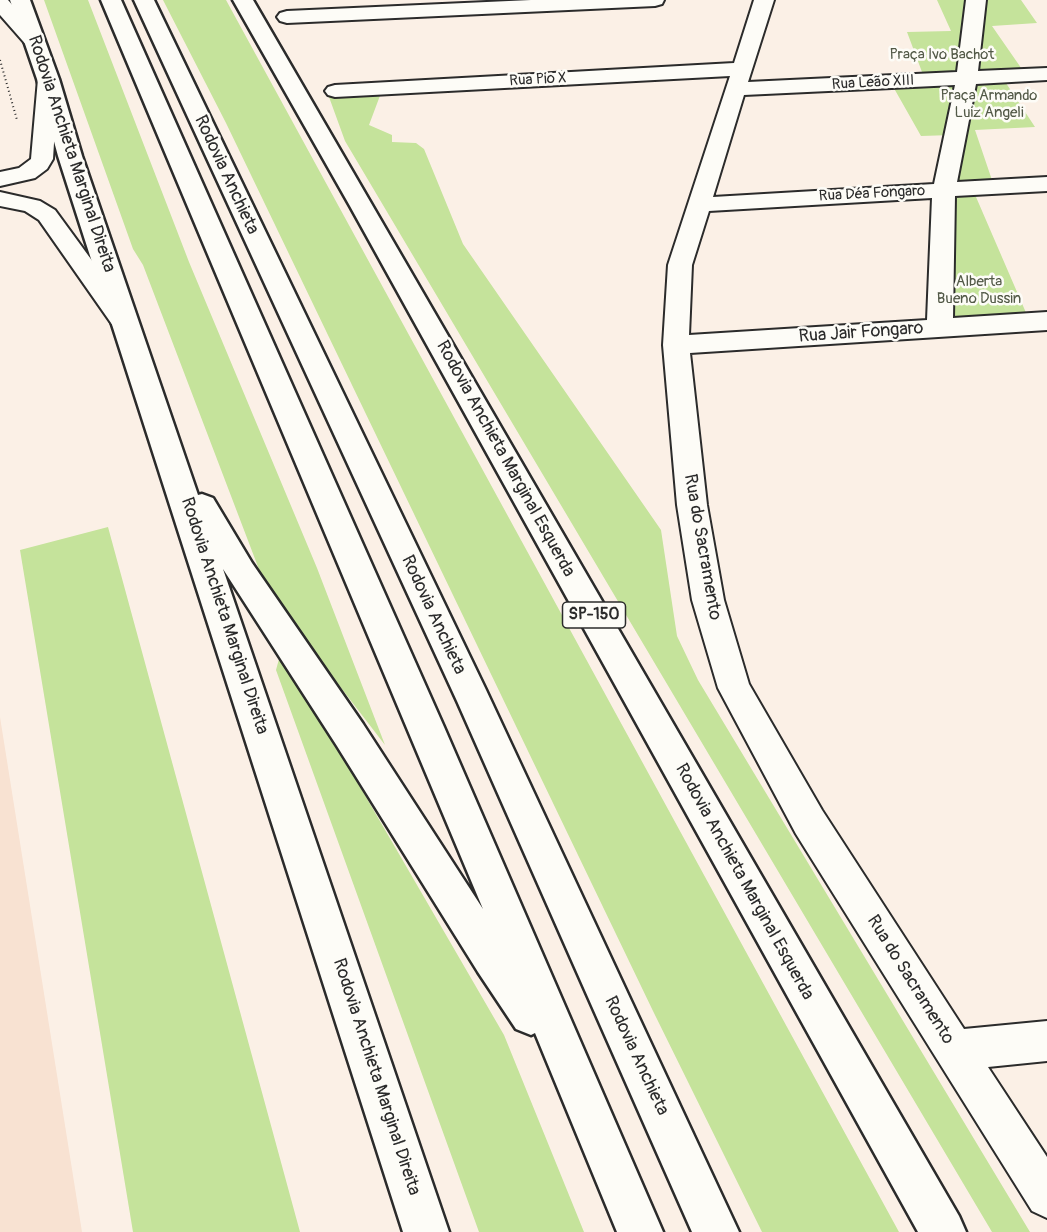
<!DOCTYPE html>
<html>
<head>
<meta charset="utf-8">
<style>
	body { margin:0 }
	canvas { display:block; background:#fbf0e6 }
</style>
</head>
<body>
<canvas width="1047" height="1232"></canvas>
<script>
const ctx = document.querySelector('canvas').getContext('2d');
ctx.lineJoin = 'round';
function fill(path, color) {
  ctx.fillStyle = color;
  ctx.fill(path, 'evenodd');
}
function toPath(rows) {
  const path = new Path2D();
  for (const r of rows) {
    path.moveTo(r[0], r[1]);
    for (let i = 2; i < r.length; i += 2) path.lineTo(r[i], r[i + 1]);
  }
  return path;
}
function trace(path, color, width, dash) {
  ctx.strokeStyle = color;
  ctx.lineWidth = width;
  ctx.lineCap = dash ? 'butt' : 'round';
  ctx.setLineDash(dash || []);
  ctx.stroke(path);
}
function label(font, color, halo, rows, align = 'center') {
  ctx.font = font + ' Pangolin,sans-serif';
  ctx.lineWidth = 5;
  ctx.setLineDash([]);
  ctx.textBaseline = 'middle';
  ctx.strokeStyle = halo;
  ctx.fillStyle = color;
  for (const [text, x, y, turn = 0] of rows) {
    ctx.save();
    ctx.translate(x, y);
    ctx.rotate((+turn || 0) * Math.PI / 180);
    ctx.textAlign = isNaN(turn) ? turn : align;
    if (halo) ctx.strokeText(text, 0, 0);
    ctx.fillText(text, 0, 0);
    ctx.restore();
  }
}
const built = toPath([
	[0,717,82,1232,0,1232]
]);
const green = toPath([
	[44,0,88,0,189,262,317,568,385,745,268,593,143,265,133,249],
	[163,0,226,0,899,1232,762,1232,653,1011,226,123],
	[937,0,972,0,967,78,925,80,907,32,951,31],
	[974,0,1021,0,1037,23,992,26,1026,75,969,78],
	[1002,77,1035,127,975,130,994,186,946,189,969,79],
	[966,79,952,135,921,136,891,83],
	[381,93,369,125,392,135,392,142,416,143,424,149,463,244,661,530,677,636,698,680,1030,1232,992,1232,345,141,329,97],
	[973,190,1030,322,944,326,946,191],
	[108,527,300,1232,133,1232,20,550],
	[279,659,290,666,504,1035,584,1232,479,1232,276,670]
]);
const path = toPath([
	[0,60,17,120]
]);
const minor = toPath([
	[0,0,8,0,43,40,46,44,43,48,29,48,0,15,0,0],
	[531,0,664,0,662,4,655,6,287,23,280,21,277,17,280,13,287,11,531,0],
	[754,0,774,0,748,82,957,72,966,0,986,0,978,71,1047,68,1047,80,976,84,957,182,1047,177,1047,191,955,196,953,318,1047,312,1047,330,690,353,707,505,724,600,749,684,822,810,964,1029,1047,1021,1047,1061,988,1067,1047,1157,1047,1218,1032,1211,796,834,718,688,692,600,677,505,663,345,668,265,730,76,335,97,328,95,325,91,328,87,335,85,734,63,754,0],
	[955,85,934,184,713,197,744,95,955,85],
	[932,198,927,320,689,335,692,265,709,211,932,198],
	[48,73,55,75,58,79,53,159,47,169,35,178,0,186,0,172,19,168,31,159,38,79,41,75,48,73],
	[0,192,40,201,55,210,134,318,138,324,134,330,125,333,116,330,39,220,25,211,0,206,0,192]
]);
const highway = toPath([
	[10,0,30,0,59,79,82,156,198,495,202,494,213,498,252,563,363,724,483,909,101,0,121,0,444,727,663,1232,617,1232,535,1033,531,1035,516,1029,478,972,337,746,223,569,449,1232,403,1232,58,156,37,79,10,0],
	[134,0,154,0,486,690,739,1232,692,1232,457,701,134,0],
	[233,0,253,0,959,1216,966,1232,918,1232,350,206,233,0]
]);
const farParknames = [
	["Praça Ivo Bachot",942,55],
	["Praça Armando",989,96],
	["Luiz Angeli",989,113],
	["Alberta",979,282],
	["Bueno Dussin",979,299]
];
const farStreetnames = [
	["Rua Pio X",538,80,-3],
	["Rua Leão XIII",873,83,-3],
	["Rua Déa Fongaro",872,194,-3]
];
const shields = [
	[594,615,63]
];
const shieldNames = [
	["SP-150",594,615]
];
const streetNames = [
	["Rodovia Anchieta Marginal Direita",71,154,72],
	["Rodovia Anchieta",226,175,65],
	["Rua Jair Fongaro",861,333,-4],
	["Rodovia Anchieta Marginal Esquerda",505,459,61],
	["Rua do Sacramento",702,547,80],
	["Rodovia Anchieta",433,615,65],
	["Rodovia Anchieta Marginal Direita",224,616,72],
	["Rodovia Anchieta Marginal Esquerda",744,882,61],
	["Rua do Sacramento",910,980,58],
	["Rodovia Anchieta",636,1056,65],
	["Rodovia Anchieta Marginal Direita",376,1077,72]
];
fill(built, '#f8e2d2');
fill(green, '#c5e39b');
trace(minor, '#2b2b2b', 4);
trace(highway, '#2b2b2b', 5);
trace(path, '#2b2b2b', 2, [1, 3]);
fill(minor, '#fdfcf7');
fill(highway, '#fdfcf7');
label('15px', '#525947', '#fdfcf7', farParknames);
label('15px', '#2b2b2b', '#fdfcf7', farStreetnames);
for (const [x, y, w] of shields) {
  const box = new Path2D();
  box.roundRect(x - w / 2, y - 13, w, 26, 4.5);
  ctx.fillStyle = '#fdfcf7';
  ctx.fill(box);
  trace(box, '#2b2b2b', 1.5);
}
label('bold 16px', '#2b2b2b', null, shieldNames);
label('18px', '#2b2b2b', '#fdfcf7', streetNames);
</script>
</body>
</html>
